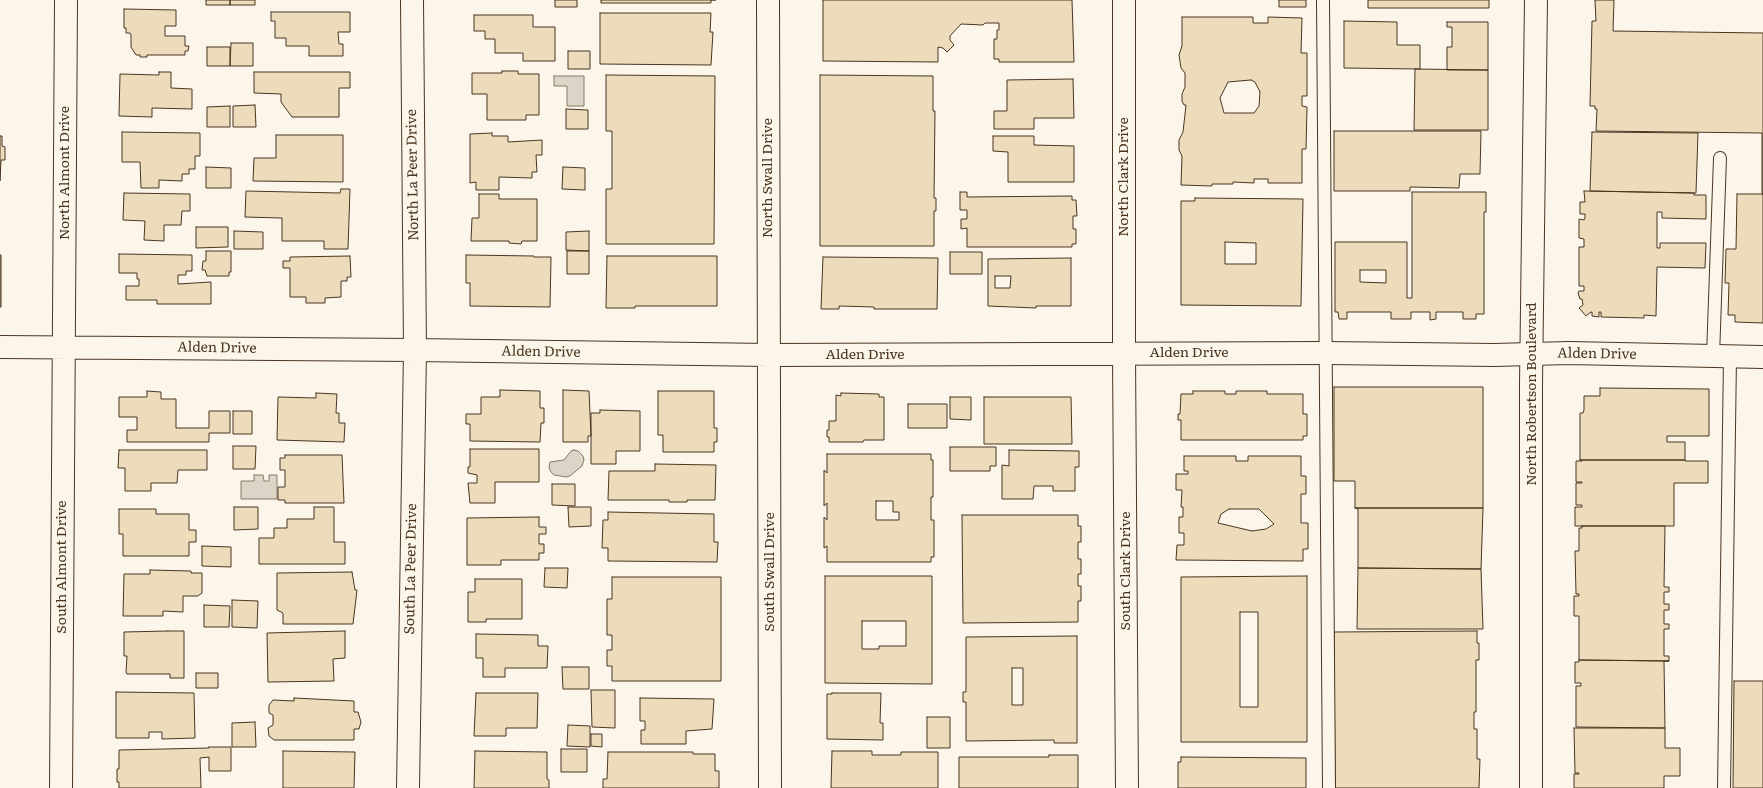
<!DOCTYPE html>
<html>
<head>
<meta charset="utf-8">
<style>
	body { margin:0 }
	canvas { display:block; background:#fbf6e9 }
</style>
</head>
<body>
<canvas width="1763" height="788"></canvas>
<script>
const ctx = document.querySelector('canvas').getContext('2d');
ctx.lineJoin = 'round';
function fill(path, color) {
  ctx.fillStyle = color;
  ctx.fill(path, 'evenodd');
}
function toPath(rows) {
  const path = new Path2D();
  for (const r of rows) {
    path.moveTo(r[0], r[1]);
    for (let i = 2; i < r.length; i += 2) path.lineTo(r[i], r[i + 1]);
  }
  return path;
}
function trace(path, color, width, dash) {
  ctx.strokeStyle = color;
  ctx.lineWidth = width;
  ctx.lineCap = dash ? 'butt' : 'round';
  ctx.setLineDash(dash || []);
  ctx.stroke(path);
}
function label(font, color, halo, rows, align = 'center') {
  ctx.font = font + ' Literata,serif';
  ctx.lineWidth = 3;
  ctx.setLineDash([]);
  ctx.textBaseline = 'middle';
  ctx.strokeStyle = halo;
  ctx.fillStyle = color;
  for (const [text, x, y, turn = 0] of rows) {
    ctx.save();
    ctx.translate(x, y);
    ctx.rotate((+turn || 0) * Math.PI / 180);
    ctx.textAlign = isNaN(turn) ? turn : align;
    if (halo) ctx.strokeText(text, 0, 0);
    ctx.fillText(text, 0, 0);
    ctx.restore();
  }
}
const water = toPath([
	[554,76,584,76,584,106,567,106,567,86,554,86,554,76],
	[574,450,578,451,583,456,584,460,582,466,570,476,566,477,554,475,551,472,549,468,550,462,564,460,571,451,574,450],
	[254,475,263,475,264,481,269,481,269,475,277,475,277,499,241,499,241,481,254,481,254,475]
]);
const building = toPath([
	[206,0,230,0,230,5,206,5,206,0],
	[230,0,255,0,255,5,230,5,230,0],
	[555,0,577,0,577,7,555,7,555,0],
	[601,0,716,0,711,0,711,3,601,3,601,0],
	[823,0,1072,0,1074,62,999,62,999,59,994,59,994,39,997,39,997,30,999,30,999,23,985,23,983,25,961,24,950,36,950,40,954,45,947,52,943,48,938,47,938,62,823,61,823,0],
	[1279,0,1306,0,1306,7,1279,7,1279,0],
	[1368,0,1489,0,1489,8,1368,8,1368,0],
	[1595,0,1614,0,1613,31,1763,33,1763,194,1762,194,1762,133,1596,131,1597,109,1595,109,1595,106,1590,106,1592,21,1596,21,1595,0],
	[124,9,176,10,176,26,165,26,165,36,185,36,185,46,189,46,188,51,185,51,185,55,147,55,147,57,140,57,140,55,136,55,131,47,131,35,130,33,126,33,126,28,124,28,124,9],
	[271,12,350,12,350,32,338,32,339,44,343,44,343,56,309,56,309,46,286,46,286,38,275,38,275,21,271,21,271,12],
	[600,13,711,13,710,32,713,32,711,65,600,64,600,13],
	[474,15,533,15,533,27,555,27,555,61,523,61,523,53,495,53,495,39,485,39,485,31,474,31,474,15],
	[1182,17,1253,17,1253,23,1268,23,1268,17,1302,18,1301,53,1307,53,1307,96,1302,96,1302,106,1307,107,1306,149,1302,149,1302,183,1268,183,1268,179,1254,179,1254,183,1233,182,1233,184,1212,184,1212,186,1181,185,1182,156,1179,150,1179,140,1183,132,1186,105,1184,105,1182,101,1182,94,1185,87,1185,73,1181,68,1179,55,1182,46,1182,17],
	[1251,80,1255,82,1260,92,1259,106,1254,113,1224,113,1220,98,1228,82,1251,80],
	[1344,21,1397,22,1397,45,1420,45,1420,69,1344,68,1344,21],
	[1447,22,1488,22,1488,70,1447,70,1447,47,1452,47,1452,27,1447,27,1447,22],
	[231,43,253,43,253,66,230,66,231,43],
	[207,47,230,47,230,66,207,66,207,47],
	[568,51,590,51,590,69,568,69,568,51],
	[1415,69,1488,70,1488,130,1414,130,1415,69],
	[502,71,518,71,518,74,539,74,539,115,526,115,526,120,487,120,487,94,472,94,472,73,502,73,502,71],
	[159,72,171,72,171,88,192,89,192,109,152,108,152,117,119,116,120,74,159,75,159,72],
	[254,72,350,72,350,88,339,88,339,117,292,117,281,102,281,94,254,93,254,72],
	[606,75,715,76,714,244,606,244,606,189,612,189,612,131,606,131,606,75],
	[820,75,933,76,933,111,935,111,934,198,936,198,936,211,934,211,934,246,820,246,820,75],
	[1073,79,1074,118,1034,118,1034,129,994,129,994,111,1007,111,1007,80,1073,79],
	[255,105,256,127,233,127,233,106,255,105],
	[230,106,230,127,207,127,207,107,230,106],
	[566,109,588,110,588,129,566,129,566,109],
	[1334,131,1481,131,1480,174,1460,174,1459,188,1410,187,1410,191,1334,191,1334,131],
	[122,132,200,133,200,156,195,156,195,169,189,169,189,174,182,174,182,181,159,180,159,188,141,188,140,162,122,162,122,132],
	[1592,132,1698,133,1696,193,1590,191,1592,132],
	[492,133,492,136,508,136,508,142,542,140,542,155,536,155,537,172,532,172,532,178,499,177,499,190,476,190,476,182,470,183,470,134,492,133],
	[276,135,343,135,343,182,253,181,254,158,276,158,276,135],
	[0,136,2,136,2,146,5,147,5,160,1,160,0,181,0,136],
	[993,136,1034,136,1034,145,1074,146,1074,182,1008,182,1008,152,993,151,993,136],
	[206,167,231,168,231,188,206,188,206,167],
	[563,167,585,168,585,190,562,189,563,167],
	[341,189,350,189,348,249,324,249,324,241,282,241,282,218,245,217,246,191,340,193,341,189],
	[1584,191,1694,193,1694,195,1706,195,1706,219,1662,218,1662,212,1657,212,1657,248,1660,248,1660,243,1706,243,1705,268,1657,267,1656,316,1644,315,1644,318,1601,317,1601,312,1599,312,1599,317,1592,316,1592,312,1591,312,1586,316,1579,308,1583,305,1582,299,1580,299,1578,293,1579,291,1584,291,1584,286,1579,286,1579,247,1584,247,1584,239,1579,238,1579,219,1584,220,1585,218,1585,214,1580,214,1580,202,1585,202,1584,191],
	[960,192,967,192,967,197,1072,196,1072,200,1076,200,1077,216,1073,216,1073,229,1076,229,1076,244,1072,244,1072,247,967,247,967,228,961,229,961,219,967,219,967,210,960,210,960,192],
	[1412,192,1486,192,1486,212,1484,212,1484,314,1476,314,1476,319,1463,319,1463,312,1436,312,1436,319,1430,320,1430,312,1411,312,1411,319,1391,319,1391,312,1347,312,1347,319,1339,319,1338,312,1335,312,1335,242,1407,242,1407,298,1412,298,1412,192],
	[1360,270,1386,270,1386,283,1360,282,1360,270],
	[124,193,190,194,190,211,182,211,181,225,164,225,164,241,144,240,145,221,123,220,124,193],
	[479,194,499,194,499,199,537,199,537,241,522,241,521,244,509,243,509,241,471,241,472,218,479,218,479,194],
	[1737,194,1763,194,1763,323,1735,322,1735,315,1728,315,1729,283,1725,283,1726,249,1736,249,1737,194],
	[1195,198,1303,199,1301,306,1181,305,1181,201,1195,201,1195,198],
	[1225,242,1256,243,1256,264,1225,264,1225,242],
	[196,227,228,227,228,247,196,248,196,227],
	[234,231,263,232,263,249,234,249,234,231],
	[589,231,589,251,566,250,566,232,589,231],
	[206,251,231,251,231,272,229,272,229,276,207,276,205,270,202,270,203,261,206,261,206,251],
	[567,251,589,251,589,274,567,274,567,251],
	[950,252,982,252,982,274,950,274,950,252],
	[119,254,192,255,192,271,186,271,186,275,178,275,178,284,211,282,211,304,157,304,157,300,126,300,126,286,139,286,139,279,137,279,137,273,119,273,119,254],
	[0,255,1,255,1,307,0,307,0,255],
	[466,255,534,256,534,257,551,257,550,307,470,306,470,283,466,283,466,255],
	[350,256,351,277,347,277,347,281,341,281,341,297,325,298,325,303,306,303,306,297,290,297,290,268,283,268,283,261,290,261,290,257,350,256],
	[607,256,717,256,717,306,635,306,635,308,606,308,607,256],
	[823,257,938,258,937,309,874,309,874,307,839,306,839,309,821,309,823,257],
	[1071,258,1071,306,1036,306,1036,308,988,306,988,259,1071,258],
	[995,276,1011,276,1010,288,995,288,995,276],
	[1334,387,1483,387,1483,508,1355,508,1355,481,1334,481,1334,387],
	[1600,388,1709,389,1709,436,1667,436,1667,442,1685,442,1685,460,1580,460,1580,413,1583,413,1584,410,1584,396,1600,396,1600,388],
	[500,390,540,391,540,408,544,408,544,423,541,423,540,442,470,441,470,424,466,424,466,414,481,414,481,397,500,397,500,390],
	[563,390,589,391,591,436,588,436,588,442,563,442,563,390],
	[147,391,161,392,161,399,176,399,176,428,209,428,209,411,230,411,230,433,209,433,209,442,127,442,127,430,137,430,137,417,119,417,119,397,147,397,147,391],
	[658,391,714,391,714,428,717,428,717,442,714,442,714,452,663,452,663,435,658,435,658,391],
	[1193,391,1225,391,1225,394,1236,394,1236,391,1267,391,1267,394,1303,394,1303,414,1307,414,1307,436,1303,436,1303,440,1181,440,1181,420,1178,420,1178,414,1180,414,1181,394,1193,394,1193,391],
	[316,393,337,394,336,413,339,413,339,423,345,423,344,442,277,440,278,397,316,398,316,393],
	[841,393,879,394,879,397,884,397,884,440,864,440,863,442,829,442,829,437,827,437,827,430,829,430,829,421,836,421,836,395,841,396,841,393],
	[950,397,971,397,971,420,950,419,950,397],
	[984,397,1071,397,1072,444,984,444,984,397],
	[908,404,947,404,947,428,908,428,908,404],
	[600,410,640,411,640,451,616,451,616,464,591,464,591,413,600,413,600,410],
	[233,411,252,411,252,434,233,434,233,411],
	[233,446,256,446,255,469,233,469,233,446],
	[950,447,996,447,996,466,990,466,990,471,950,471,950,447],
	[470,449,539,449,539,482,495,482,495,503,470,503,468,483,477,483,477,475,468,473,468,467,470,467,470,449],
	[119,450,207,450,207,470,178,470,177,483,151,483,151,491,125,491,125,468,118,468,119,450],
	[1009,450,1079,451,1079,467,1075,467,1075,491,1053,491,1053,486,1034,486,1033,499,1002,499,1002,465,1009,466,1009,450],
	[827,454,931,454,931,460,933,460,933,497,931,497,931,520,934,520,934,557,931,557,931,562,827,562,827,546,824,548,824,517,827,520,827,503,824,506,824,470,827,473,827,454],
	[876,501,893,501,893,512,899,512,899,520,876,520,876,501],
	[285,455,342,455,344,503,285,503,285,500,278,500,278,487,285,487,285,470,280,470,280,458,285,458,285,455],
	[1184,456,1236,456,1236,461,1248,461,1248,456,1301,456,1301,476,1306,476,1306,494,1301,494,1301,523,1308,523,1308,549,1303,549,1303,561,1176,560,1177,545,1184,545,1184,533,1179,533,1179,517,1183,517,1183,507,1181,507,1182,490,1176,490,1176,474,1188,474,1188,471,1184,471,1184,456],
	[1229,509,1259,509,1274,524,1266,529,1252,531,1218,523,1221,514,1229,509],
	[1580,460,1685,460,1685,461,1708,461,1708,483,1674,483,1674,526,1575,526,1575,507,1582,507,1582,505,1576,505,1576,483,1582,483,1582,482,1576,482,1576,461,1582,461,1580,460],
	[655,464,716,465,715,500,687,500,687,502,669,502,669,500,608,500,609,471,655,471,655,464],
	[552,484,575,484,575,506,552,505,552,484],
	[234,507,258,507,258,529,234,530,234,507],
	[314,507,334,507,334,542,345,542,345,564,259,564,259,538,274,538,274,528,287,528,287,519,314,519,314,507],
	[568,507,591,507,591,526,569,527,568,507],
	[1355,508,1483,508,1481,569,1358,568,1358,509,1355,508],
	[119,509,156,509,156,514,189,514,189,530,196,530,196,542,189,542,189,556,123,556,123,534,119,534,119,509],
	[608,512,714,514,714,542,718,542,717,562,608,561,608,548,602,548,603,520,608,520,608,512],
	[962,515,1078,515,1078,526,1081,526,1081,542,1078,542,1078,559,1081,559,1081,574,1078,574,1078,586,1081,586,1081,601,1078,601,1078,622,963,623,962,515],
	[539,517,539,527,546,527,546,534,539,534,539,544,544,544,544,553,539,553,539,560,501,560,501,565,467,565,467,518,539,517],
	[1582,526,1665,526,1664,587,1669,587,1669,592,1664,592,1664,604,1669,604,1669,610,1664,610,1664,624,1669,624,1669,629,1664,629,1664,656,1669,656,1669,661,1579,660,1579,616,1574,616,1574,596,1579,596,1579,594,1576,594,1575,551,1579,551,1579,528,1582,528,1582,526],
	[202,546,231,547,231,567,202,566,202,546],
	[545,568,568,568,567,588,544,587,545,568],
	[1358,568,1481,569,1483,629,1357,629,1358,568],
	[150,570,191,571,191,573,202,573,202,593,198,596,183,596,183,612,163,611,163,616,123,616,124,574,150,574,150,570],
	[352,572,355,590,357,590,353,624,283,624,283,613,277,610,277,573,352,572],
	[825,576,932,576,932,684,825,683,825,576],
	[862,621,906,621,906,646,879,646,879,649,862,649,862,621],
	[1307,576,1307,742,1181,742,1181,577,1307,576],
	[1240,612,1258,612,1258,707,1240,707,1240,612],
	[612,577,721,577,721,681,612,681,612,666,607,666,607,650,612,650,612,635,607,635,607,599,612,599,612,577],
	[475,579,522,579,522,619,486,619,486,622,468,622,468,592,475,592,475,579],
	[232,600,258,601,257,628,232,627,232,600],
	[204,605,230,606,229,627,204,627,204,605],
	[168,631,184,631,184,678,170,678,170,674,127,674,126,672,127,656,124,656,124,632,168,631],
	[345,631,345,658,333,659,334,681,268,682,267,633,345,631],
	[1477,631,1477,643,1479,643,1479,660,1476,660,1476,712,1474,712,1474,729,1477,729,1477,759,1480,759,1479,788,1335,788,1334,632,1477,631],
	[476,634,538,635,538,646,548,646,547,668,505,668,505,677,483,677,483,658,476,658,476,634],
	[1077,636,1077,743,1054,743,1054,740,966,741,966,702,963,702,963,692,966,692,966,637,1077,636],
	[1012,668,1023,668,1023,705,1012,705,1012,668],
	[1579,660,1669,661,1664,661,1665,728,1576,727,1576,686,1581,686,1581,683,1575,683,1575,662,1579,662,1579,660],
	[562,667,589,667,589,689,563,689,562,667],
	[196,673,218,673,218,688,196,688,196,673],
	[1734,681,1763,681,1763,788,1733,788,1734,681],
	[591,690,615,690,615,728,592,727,591,690],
	[116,692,194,693,195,738,162,739,162,732,149,732,149,738,116,738,116,692],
	[476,693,538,693,537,728,506,728,506,736,474,736,476,693],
	[832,693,881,693,880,723,883,723,883,740,827,739,827,694,832,694,832,693],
	[294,698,354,701,354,712,358,712,361,722,359,729,354,729,354,740,274,740,269,736,268,728,273,725,273,715,269,713,269,705,273,700,294,701,294,698],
	[640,698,714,699,712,729,686,731,686,744,641,744,641,730,645,730,645,721,640,721,640,698],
	[927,717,950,717,950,748,927,748,927,717],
	[255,722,256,747,232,747,232,723,255,722],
	[568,725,590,726,590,747,567,746,568,725],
	[1574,728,1665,728,1665,748,1680,748,1680,776,1664,776,1664,788,1574,788,1574,774,1579,774,1579,773,1575,773,1574,728],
	[591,734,602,734,602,747,591,746,591,734],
	[209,747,231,747,231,771,209,771,209,757,200,758,201,788,119,788,119,782,117,782,117,769,119,769,119,750,209,748,209,747],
	[561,749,587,749,587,772,561,772,561,749],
	[283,751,355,752,354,788,283,788,283,751],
	[475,751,547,752,547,779,549,780,549,788,474,788,475,751],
	[832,751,872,751,872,755,901,755,901,752,938,752,938,788,831,788,832,751],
	[608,752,693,752,693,754,715,754,715,771,719,771,719,788,603,788,603,779,607,779,608,752],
	[1049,755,1078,755,1078,788,959,788,959,757,1049,757,1049,755],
	[1181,757,1306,758,1306,788,1178,788,1178,762,1181,762,1181,757]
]);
const service = toPath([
	[1323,0,1329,788],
	[1713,356,1720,158],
	[1724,788,1730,357]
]);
const minor = toPath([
	[768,0,770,788],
	[1124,0,1124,354,1127,788],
	[0,347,415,350,769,355,1327,353,1494,355,1569,353,1763,357],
	[61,788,66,0],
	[408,788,415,350,412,0]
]);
const tertiary = toPath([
	[1531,788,1531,384,1536,0]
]);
const streetNames = [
	["North Almont Drive",65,173,-90],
	["North La Peer Drive",413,175,-91],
	["North Clark Drive",1124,177,-90],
	["North Swall Drive",768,178,-90],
	["Alden Drive",217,348,1],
	["Alden Drive",541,352,1],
	["Alden Drive",1189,353],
	["Alden Drive",1597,354,1],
	["Alden Drive",865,355],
	["North Robertson Boulevard",1532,394,-90],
	["South Almont Drive",62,567,-90],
	["South La Peer Drive",411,569,-89],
	["South Clark Drive",1126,571,-90],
	["South Swall Drive",770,572,-90]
];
fill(water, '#dcd4c6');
trace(water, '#887966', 1);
fill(building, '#ecdcbc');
trace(building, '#4a3520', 1);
trace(service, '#4a3520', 14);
trace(minor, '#4a3520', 24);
trace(tertiary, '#4a3520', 24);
trace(service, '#fbf6e9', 12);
trace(minor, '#fbf6e9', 22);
trace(tertiary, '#fbf6e9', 22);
label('14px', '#4a3520', '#fbf6e9', streetNames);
</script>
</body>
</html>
